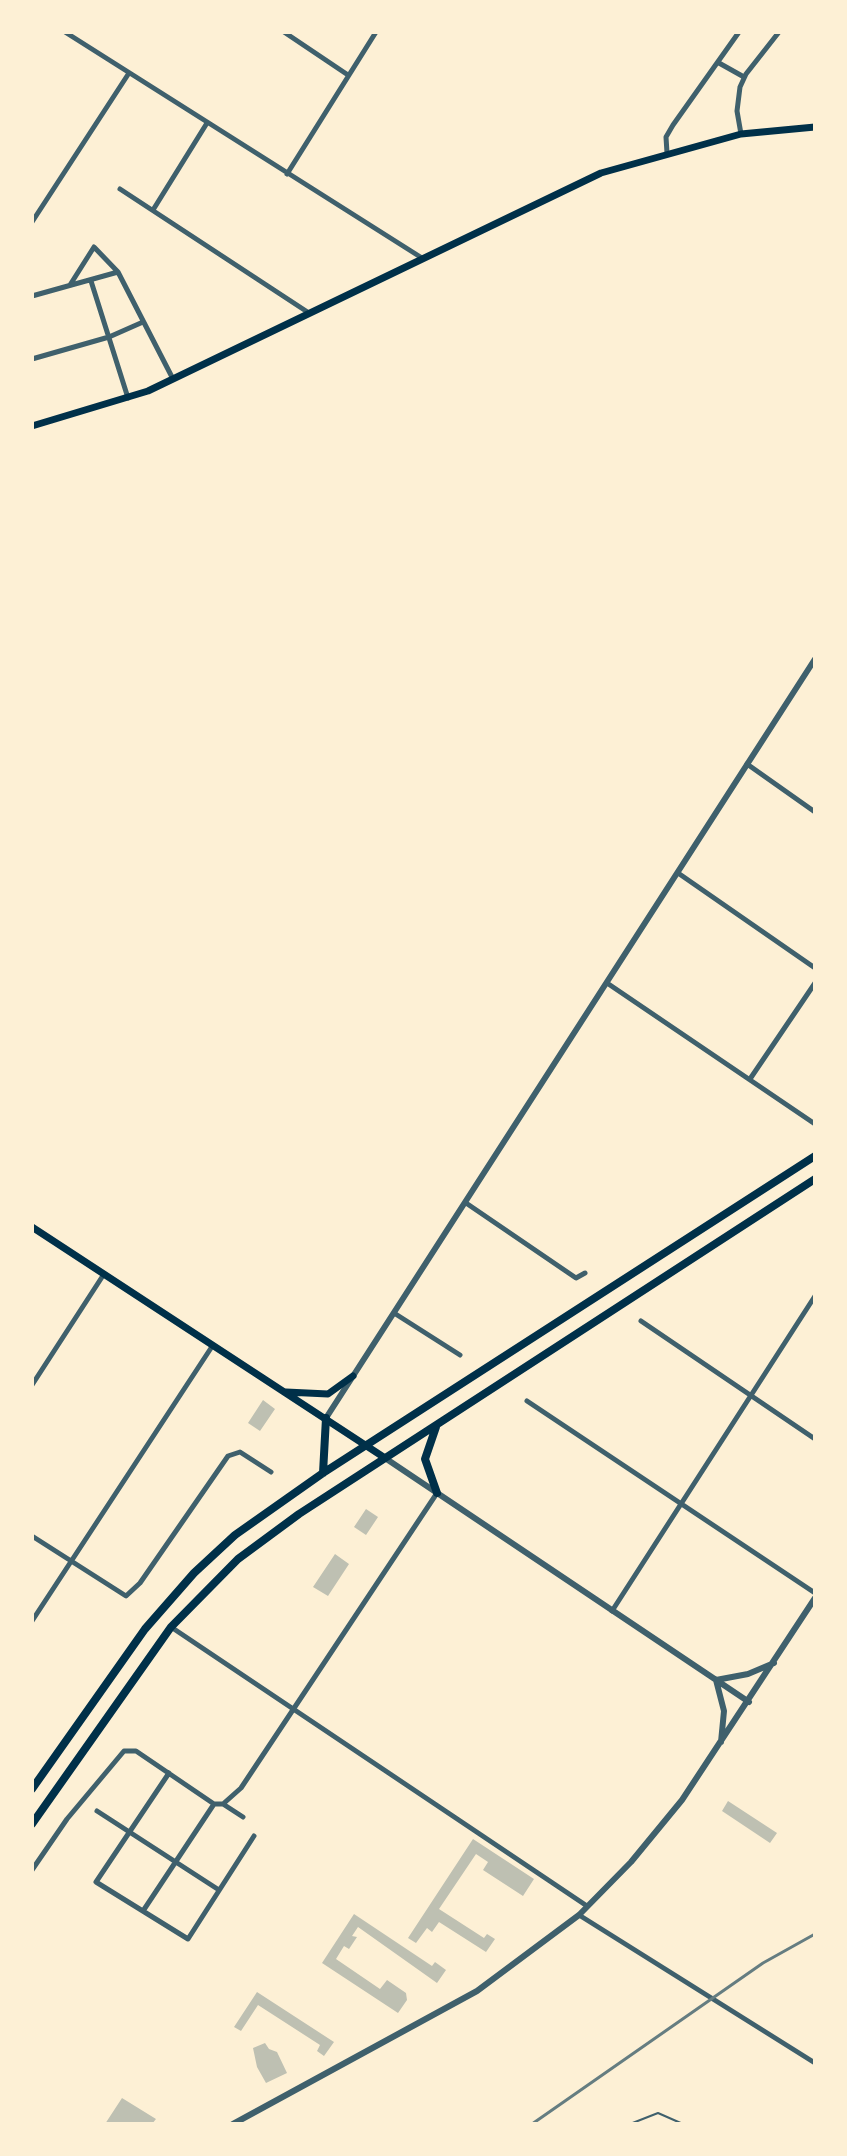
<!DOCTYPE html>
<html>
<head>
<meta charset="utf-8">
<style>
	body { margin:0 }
	#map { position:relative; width:847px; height:2156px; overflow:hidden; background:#fdf0d5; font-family:Roboto,sans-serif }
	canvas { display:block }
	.frame { position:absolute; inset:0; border:34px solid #fdf0d5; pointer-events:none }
</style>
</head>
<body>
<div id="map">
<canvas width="847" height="2156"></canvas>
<div class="frame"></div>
</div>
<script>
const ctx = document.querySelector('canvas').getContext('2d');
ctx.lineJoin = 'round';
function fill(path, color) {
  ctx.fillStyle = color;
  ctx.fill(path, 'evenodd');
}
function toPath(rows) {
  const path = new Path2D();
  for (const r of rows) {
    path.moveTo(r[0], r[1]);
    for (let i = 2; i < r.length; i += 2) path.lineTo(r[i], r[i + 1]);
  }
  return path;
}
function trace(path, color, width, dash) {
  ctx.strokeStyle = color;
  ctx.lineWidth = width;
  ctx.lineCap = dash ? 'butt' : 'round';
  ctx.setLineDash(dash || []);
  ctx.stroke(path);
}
const building = toPath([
	[263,1400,275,1409,260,1431,248,1423],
	[366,1509,378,1517,366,1535,354,1527],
	[335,1554,349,1564,328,1596,313,1587],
	[728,1801,777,1833,770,1843,722,1811],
	[473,1839,534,1879,523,1896,483,1870,488,1862,476,1854,439,1909,484,1938,487,1934,495,1939,486,1952,439,1922,432,1932,427,1928,416,1943,408,1938],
	[354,1914,432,1966,435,1962,446,1970,437,1983,358,1927,352,1936,357,1937,349,1949,344,1946,336,1959,380,1989,387,1980,406,1993,407,2000,398,2013,322,1963],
	[257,1992,334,2042,324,2056,317,2051,320,2045,258,2005,241,2031,234,2027],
	[265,2043,269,2049,277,2052,287,2073,266,2083,257,2067,253,2048],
	[122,2098,156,2119,152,2124,105,2124]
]);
const service = toPath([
	[630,2124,658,2113,683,2124]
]);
const minor = toPath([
	[65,32,422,258],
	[284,32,348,75],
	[719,63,744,77],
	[741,134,737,111,740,87,746,74,779,32],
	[667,153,666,137,673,125,739,32],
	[287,174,376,32],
	[120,189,309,313],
	[153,210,207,123],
	[32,222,129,73],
	[91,281,128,398],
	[70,285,94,247,118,272],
	[32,296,118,272,173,379],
	[32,359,109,337,143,322],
	[747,764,815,812],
	[678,873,815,968],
	[607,983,815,1124],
	[750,1079,815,983],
	[466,1203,576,1278,585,1273],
	[394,1313,460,1355],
	[641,1321,815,1439],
	[32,1385,104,1274],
	[527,1401,815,1593],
	[32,1536,126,1596,140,1583,228,1456,240,1452,271,1472],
	[612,1611,815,1296],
	[32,1621,213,1345],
	[171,1627,587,1906],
	[169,1773,96,1882,188,1939,254,1836],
	[223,1804,241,1788,437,1493],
	[97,1811,219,1890],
	[32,1870,67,1819,124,1751,136,1751,214,1804,223,1804,243,1817],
	[143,1911,214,1804],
	[579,1915,815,2063]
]);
const tertiary = toPath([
	[326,1418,815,659],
	[385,1458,749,1702],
	[721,1742,724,1711,716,1680,748,1674,774,1663],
	[233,2124,477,1991,579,1915,631,1862,682,1800,815,1598]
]);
const secondary = toPath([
	[32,426,148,391,601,173,741,134,815,127]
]);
const primary = toPath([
	[32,1227,385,1458],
	[286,1392,328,1394,353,1376]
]);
const trunk = toPath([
	[436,1427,425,1459,437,1493],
	[323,1473,326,1418],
	[32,1789,145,1629,194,1573,235,1535,323,1473,815,1156],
	[32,1824,171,1627,238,1559,299,1514,815,1179]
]);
const rail = toPath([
	[532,2124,763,1963,815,1934]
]);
fill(building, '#bec0b2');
trace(service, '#3f606c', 2);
trace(minor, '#3f606c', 5);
trace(tertiary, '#3f606c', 6);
trace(secondary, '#003049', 7);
trace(primary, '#003049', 7);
trace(trunk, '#003049', 8);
trace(rail, '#657d81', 3);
</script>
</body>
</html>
